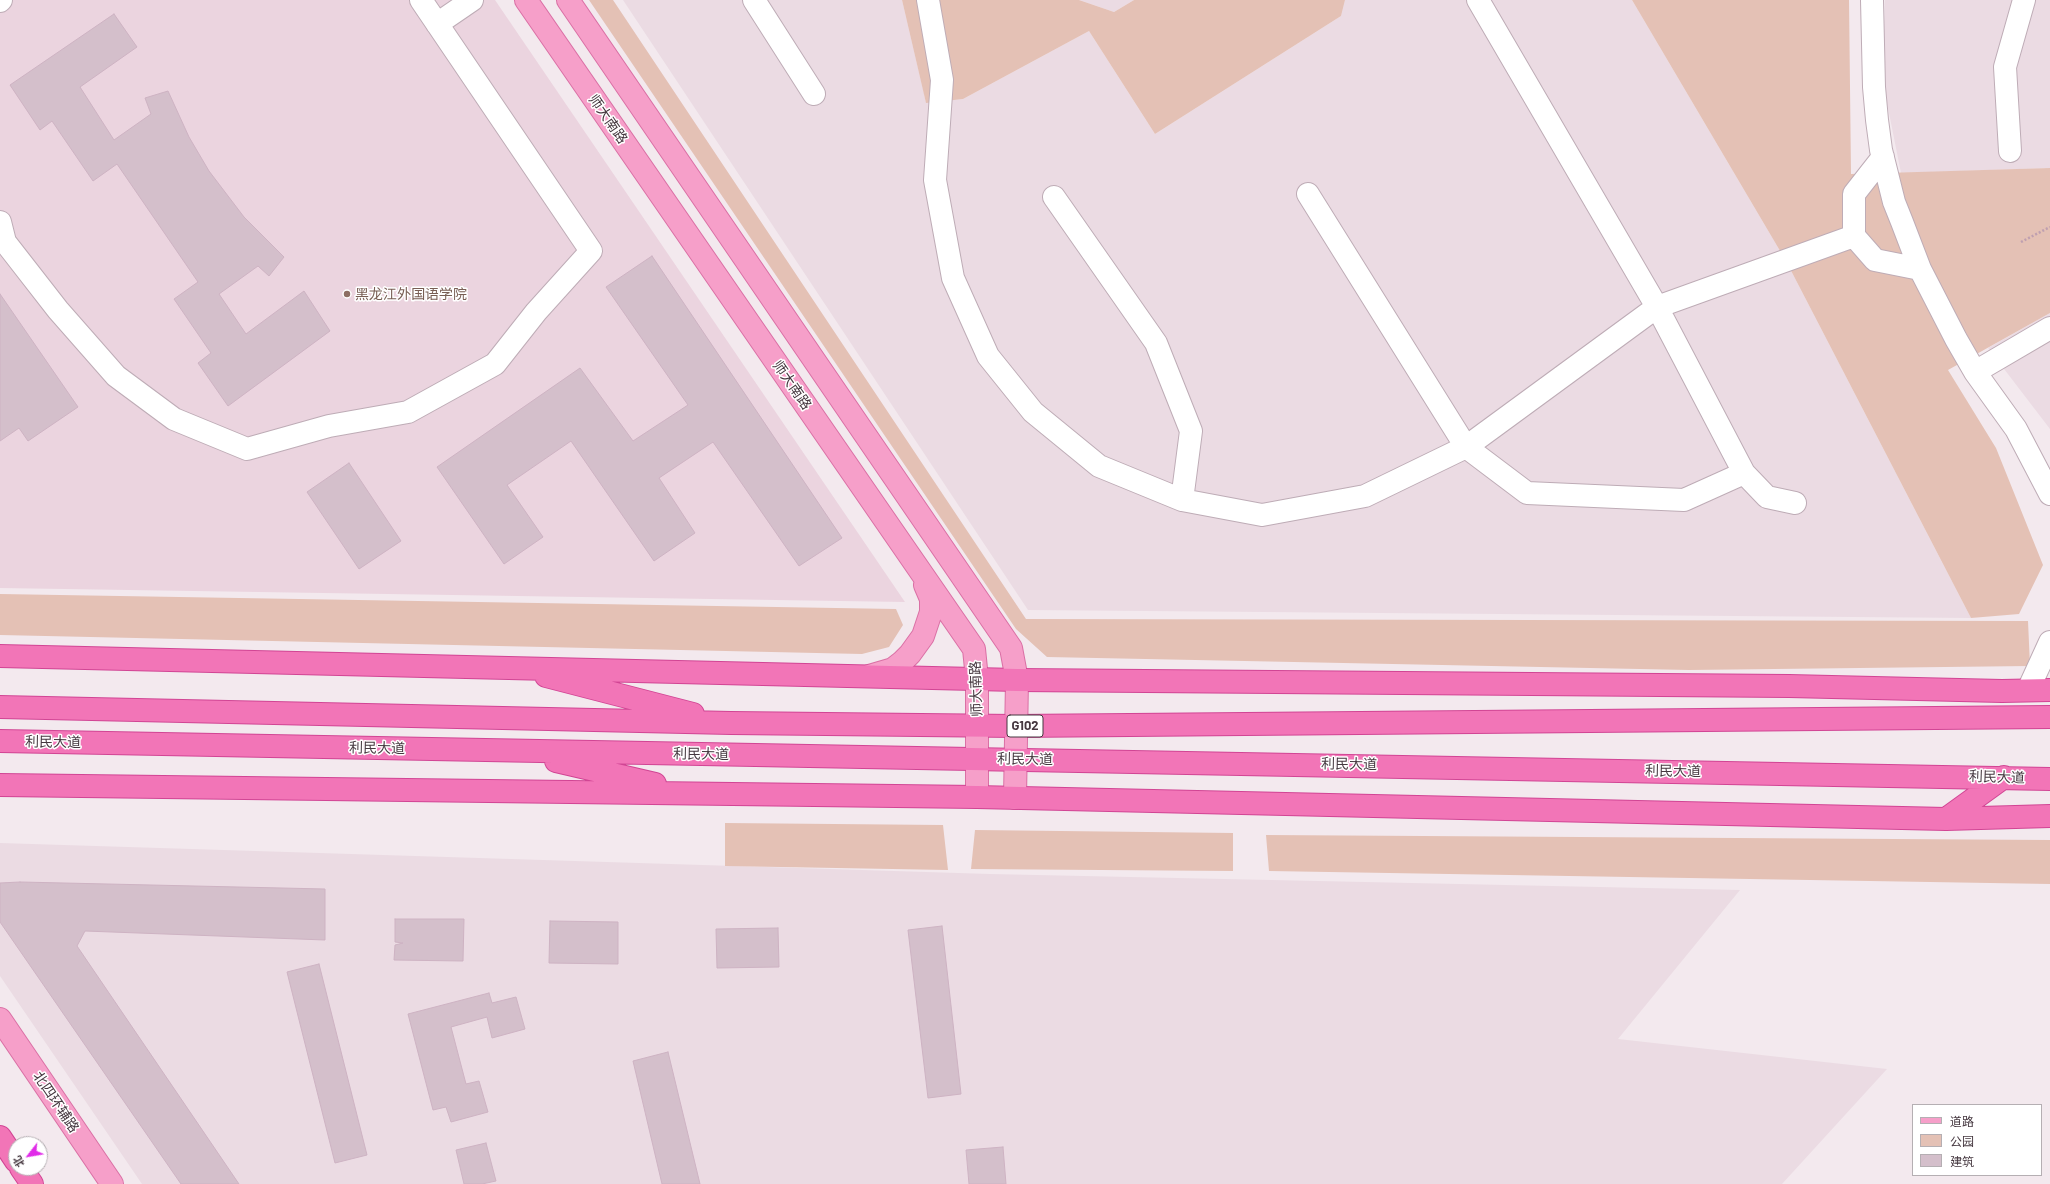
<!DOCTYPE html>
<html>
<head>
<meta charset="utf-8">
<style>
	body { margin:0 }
	#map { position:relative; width:2050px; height:1184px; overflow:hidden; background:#f3e9ee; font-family:Barlow,"Noto Sans SC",sans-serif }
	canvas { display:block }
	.legend { position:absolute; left:1912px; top:1104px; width:130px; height:72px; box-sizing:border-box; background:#fff; border:1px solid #b5afb3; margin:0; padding:5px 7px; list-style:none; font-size:12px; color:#463840 }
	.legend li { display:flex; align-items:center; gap:8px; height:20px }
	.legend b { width:20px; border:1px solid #b5afb3 }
	.north { position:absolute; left:8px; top:1136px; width:40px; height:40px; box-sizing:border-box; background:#fff; border:1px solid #b5afb3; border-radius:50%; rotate:239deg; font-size:11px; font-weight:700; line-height:16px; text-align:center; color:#463840 }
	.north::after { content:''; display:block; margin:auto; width:14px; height:18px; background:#e02be8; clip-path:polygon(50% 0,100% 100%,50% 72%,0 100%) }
</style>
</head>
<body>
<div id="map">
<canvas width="2050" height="1184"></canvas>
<ul class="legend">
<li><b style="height:5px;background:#f69fc9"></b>道路</li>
<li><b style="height:11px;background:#e4c1b5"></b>公园</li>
<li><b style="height:11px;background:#d4bfcb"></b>建筑</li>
</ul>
<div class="north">北</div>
</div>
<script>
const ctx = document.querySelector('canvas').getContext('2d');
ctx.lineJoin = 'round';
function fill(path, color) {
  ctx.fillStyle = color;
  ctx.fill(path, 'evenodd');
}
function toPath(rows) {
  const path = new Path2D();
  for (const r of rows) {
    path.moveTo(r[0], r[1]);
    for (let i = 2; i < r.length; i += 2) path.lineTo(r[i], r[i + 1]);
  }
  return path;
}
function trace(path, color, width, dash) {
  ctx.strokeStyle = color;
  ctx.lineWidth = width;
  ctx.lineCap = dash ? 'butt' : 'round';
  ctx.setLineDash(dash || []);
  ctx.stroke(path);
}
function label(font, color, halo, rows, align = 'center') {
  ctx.font = font + ' Barlow,"Noto Sans SC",sans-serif';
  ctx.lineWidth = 3;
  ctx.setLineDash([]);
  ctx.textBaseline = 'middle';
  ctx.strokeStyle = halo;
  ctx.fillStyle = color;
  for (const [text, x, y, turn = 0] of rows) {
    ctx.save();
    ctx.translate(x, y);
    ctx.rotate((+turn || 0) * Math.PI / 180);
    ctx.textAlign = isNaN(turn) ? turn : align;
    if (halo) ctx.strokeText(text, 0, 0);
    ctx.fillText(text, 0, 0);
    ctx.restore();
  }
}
const residential = toPath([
	[623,0,902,0,926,102,963,99,1089,31,1155,134,1341,16,1345,0,1632,0,1786,261,1971,618,1028,610],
	[1079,0,1134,0,1114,12],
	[1885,0,2050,0,2050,168,1901,173,1883,83],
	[2050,313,2050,429,1988,348],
	[0,843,990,874,1740,890,1618,1039,1887,1069,1782,1184,142,1184,0,976]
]);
const education = toPath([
	[0,0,495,0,905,602,0,588]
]);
const green = toPath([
	[589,0,613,0,1026,619,2028,621,2030,666,1689,670,1047,657,1016,629],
	[902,0,1079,0,1114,12,1134,0,1345,0,1341,16,1155,134,1089,31,963,99,926,103],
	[1632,0,1849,0,1851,174,2050,168,2050,313,1948,370,1996,448,2043,565,2019,614,1971,618,1786,261],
	[0,594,896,609,903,625,889,647,862,654,0,635],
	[725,823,943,825,948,870,725,866],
	[975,830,1233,833,1233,871,971,869],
	[1266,835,2050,840,2050,884,1269,871]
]);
const building = toPath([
	[114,14,137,47,80,87,114,140,151,114,145,98,168,91,189,137,209,171,244,217,284,257,269,276,258,266,219,294,246,334,304,291,330,331,228,406,198,363,211,353,174,299,198,282,117,164,93,181,52,121,40,130,10,85,114,14],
	[652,256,842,538,799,566,713,442,659,478,695,533,654,561,571,441,507,485,543,537,504,564,437,467,580,368,633,441,688,405,606,287,652,256],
	[0,294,78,407,28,441,19,428,0,441,0,294],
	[349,463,401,541,359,569,307,492,349,463],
	[20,882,325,889,325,940,85,931,77,946,239,1184,181,1184,0,922,0,883,20,882],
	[395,919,464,919,463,961,394,960,395,945,403,943,395,942,395,919],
	[550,921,618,922,618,964,549,963,550,921],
	[942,926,961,1094,928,1098,908,930,942,926],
	[778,928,779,967,717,968,716,929,778,928],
	[319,964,367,1155,335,1163,287,972,319,964],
	[489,993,492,1003,516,997,525,1029,492,1038,487,1017,451,1027,466,1084,479,1081,488,1112,451,1122,446,1107,433,1110,408,1014,489,993],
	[668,1052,700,1184,662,1184,633,1061,668,1052],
	[486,1143,496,1181,482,1184,464,1184,456,1150,486,1143],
	[1003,1147,1006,1184,969,1184,966,1150,1003,1147]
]);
const path = toPath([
	[2021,242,2050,227]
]);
const minor = toPath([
	[754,0,814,94],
	[928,0,942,80,935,180,953,278,988,356,1033,412,1099,466,1182,500,1262,515,1365,496,1466,447,1657,307,1854,236],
	[1872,0,1874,87,1877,120,1881,150,1894,202,1902,222,1920,269,1956,339,1975,372,2016,429,2050,494],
	[0,1,1,0],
	[437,24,472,0],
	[2010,151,2005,67,2024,0],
	[1883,157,1854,194,1854,236,1875,260,1920,269],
	[1308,194,1466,447,1527,493,1684,500,1744,473,1657,307,1478,0],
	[1054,197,1156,343,1191,431,1182,500],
	[0,222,5,242,58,310,116,376,174,419,247,449,329,426,408,412,495,364,536,312,591,251,421,0],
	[1975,372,2050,328],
	[1744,473,1767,497,1795,503],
	[2028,690,2050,642]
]);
const major = toPath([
	[526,0,974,649,977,679,977,797],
	[568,0,1011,648,1017,680,1015,798],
	[869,676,893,669,902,662,910,654,923,636,931,612,931,599,925,585],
	[0,1019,112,1184]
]);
const highway = toPath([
	[0,656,1017,680,1789,686,2002,691,2050,690],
	[546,676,693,714],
	[0,707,731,723,1015,726,2050,717],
	[0,741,2050,779],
	[556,761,655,784],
	[0,785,977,797,1946,819,2050,816],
	[1946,819,2004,777],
	[0,1137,16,1161],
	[21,1168,32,1184]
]);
const markers = [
	[347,294,4,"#8d6e63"]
];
const shields = [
	[1025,726,36]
];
const shieldNames = [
	["G102",1025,726]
];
const streetNames = [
	["师大南路",608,119,55],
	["师大南路",792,385,55],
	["师大南路",976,689,-92],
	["利民大道",53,742,1],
	["利民大道",377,748,1],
	["利民大道",701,754,1],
	["利民大道",1025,759,1],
	["利民大道",1349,764,1],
	["利民大道",1673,771,1],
	["利民大道",1997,777,2],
	["北四环辅路",56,1102,56]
];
const educationNames = [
	["黑龙江外国语学院",355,294]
];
fill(residential, '#ebdbe3');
fill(education, '#ebd4df');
fill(green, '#e4c1b5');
fill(building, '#d4bfcb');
trace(building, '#ceb3c3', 1);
trace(minor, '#beacb6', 24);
trace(major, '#da70a5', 24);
trace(highway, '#d14594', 24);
trace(path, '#be9fb0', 2.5, [2, 2]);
trace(minor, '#fff', 22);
trace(major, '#f69fc9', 22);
trace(highway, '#f275b7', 22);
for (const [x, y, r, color] of markers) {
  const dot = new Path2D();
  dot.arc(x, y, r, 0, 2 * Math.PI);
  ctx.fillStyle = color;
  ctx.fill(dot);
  trace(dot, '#fff', 1.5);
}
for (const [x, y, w] of shields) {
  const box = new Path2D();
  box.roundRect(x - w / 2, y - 11, w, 22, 3);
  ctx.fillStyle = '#fff';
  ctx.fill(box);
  trace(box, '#463840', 1);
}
label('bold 13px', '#463840', null, shieldNames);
label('14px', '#463840', '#fff', streetNames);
label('14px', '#785e54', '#fff', educationNames, 'left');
</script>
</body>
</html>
